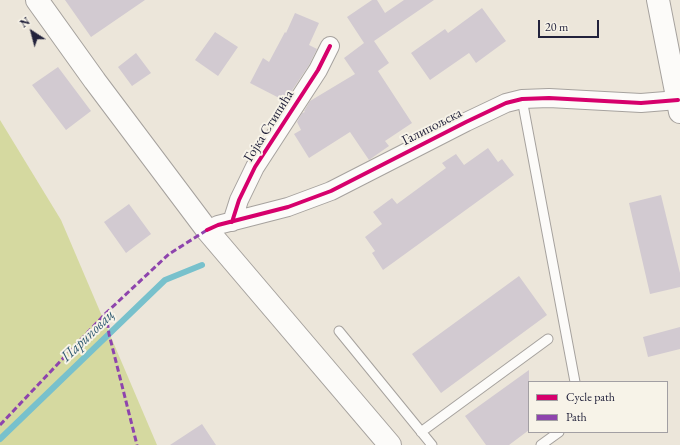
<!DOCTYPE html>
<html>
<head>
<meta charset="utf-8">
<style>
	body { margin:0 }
	#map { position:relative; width:680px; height:445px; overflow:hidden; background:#ece6da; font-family:"EB Garamond",serif }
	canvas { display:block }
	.legend { position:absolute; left:528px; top:381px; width:140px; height:52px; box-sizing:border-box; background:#f7f3e8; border:1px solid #a29fa3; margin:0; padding:5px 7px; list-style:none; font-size:12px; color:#22223b }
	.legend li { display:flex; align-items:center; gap:8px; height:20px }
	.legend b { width:20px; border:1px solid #a29fa3 }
	.north { position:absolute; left:12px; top:12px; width:40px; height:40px; -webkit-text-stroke:3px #f7f3e8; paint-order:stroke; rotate:324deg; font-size:11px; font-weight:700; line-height:16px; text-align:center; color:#22223b }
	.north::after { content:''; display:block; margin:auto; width:14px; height:18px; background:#22223b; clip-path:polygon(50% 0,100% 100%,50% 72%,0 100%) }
	.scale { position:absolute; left:538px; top:20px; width:61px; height:18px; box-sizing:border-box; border:2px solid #22223b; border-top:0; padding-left:5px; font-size:12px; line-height:14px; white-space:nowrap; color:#22223b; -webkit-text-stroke:3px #f7f3e8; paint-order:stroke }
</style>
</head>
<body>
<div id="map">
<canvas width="680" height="445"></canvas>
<ul class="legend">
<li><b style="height:5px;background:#d6006c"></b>Cycle path</li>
<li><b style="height:5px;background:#8e44ad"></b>Path</li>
</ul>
<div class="north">N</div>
<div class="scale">20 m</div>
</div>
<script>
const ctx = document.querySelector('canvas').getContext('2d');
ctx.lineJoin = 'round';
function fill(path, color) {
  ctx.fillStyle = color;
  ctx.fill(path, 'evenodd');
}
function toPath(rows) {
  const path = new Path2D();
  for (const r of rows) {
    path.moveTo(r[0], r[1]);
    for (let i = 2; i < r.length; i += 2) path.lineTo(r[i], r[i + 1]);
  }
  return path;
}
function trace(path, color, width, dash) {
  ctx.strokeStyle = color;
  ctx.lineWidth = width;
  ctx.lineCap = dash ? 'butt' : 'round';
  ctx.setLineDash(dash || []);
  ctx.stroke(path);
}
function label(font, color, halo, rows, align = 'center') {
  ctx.font = font + ' "EB Garamond",serif';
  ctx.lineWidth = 4;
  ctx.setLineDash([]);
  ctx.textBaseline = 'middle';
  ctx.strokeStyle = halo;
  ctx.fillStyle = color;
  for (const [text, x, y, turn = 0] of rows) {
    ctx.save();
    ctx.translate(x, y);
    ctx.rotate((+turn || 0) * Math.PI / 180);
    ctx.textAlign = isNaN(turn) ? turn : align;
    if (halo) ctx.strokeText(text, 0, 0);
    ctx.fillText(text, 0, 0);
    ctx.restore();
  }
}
const green = toPath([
	[0,120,61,220,157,445,0,445]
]);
const stream = toPath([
	[0,439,165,280,202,265]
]);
const building = toPath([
	[65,0,145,0,91,37],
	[372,0,377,0,385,13,404,0,434,0,374,41,389,63,378,71,412,123,385,141,389,146,369,160,350,132,309,158,294,134,301,130,297,122,302,113,305,112,304,111,310,101,355,74,344,58,364,43,347,17],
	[482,8,506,41,476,63,469,53,430,80,411,53,445,29,448,33],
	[295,13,319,23,309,45,317,49,309,65,285,101,250,83,263,58,269,62,285,32,286,33],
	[215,32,238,47,218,76,195,60],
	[136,53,151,73,132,86,118,67],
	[58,67,91,111,66,130,32,85],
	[488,148,498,162,502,159,514,175,383,270,372,253,375,251,365,237,382,224,373,212,392,198,397,204,446,168,442,163,456,154,464,165],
	[661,195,680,273,680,287,650,294,629,203],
	[129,204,151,234,126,253,104,222],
	[519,276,547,315,441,393,412,354],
	[680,327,680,349,648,357,643,337],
	[529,370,529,430,509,445,486,445,465,416],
	[202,424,216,445,170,445]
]);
const service = toPath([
	[522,99,575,382],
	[339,331,432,445],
	[421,432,548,339],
	[541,445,559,432]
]);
const minor = toPath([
	[232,222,239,200,255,167,318,70,330,46],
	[207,230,218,225,288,207,331,191,466,122,506,103,522,99,549,98,641,103,678,100]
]);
const tertiary = toPath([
	[658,0,680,112]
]);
const secondary = toPath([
	[37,0,95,81,207,230,390,445]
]);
const quiet = toPath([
	[106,313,109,334,137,445],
	[0,425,106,313,169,254,207,230]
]);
const cycleway = toPath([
	[232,222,239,200,255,167,318,70,330,46],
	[207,230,218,225,288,207,331,191,466,122,506,103,522,99,549,98,641,103,678,100]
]);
const streetNames = [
	["Гојка Стипића",269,126,-58],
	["Галипољска",432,127,-27]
];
const waterNames = [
	["Париповац",88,336,-44]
];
fill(green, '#d5d9a0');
trace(stream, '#78c1cc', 6);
fill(building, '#d2cad1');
trace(service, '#a6a29e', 11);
trace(minor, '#a6a29e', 20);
trace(tertiary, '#a6a29e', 24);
trace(secondary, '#a6a29e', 24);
trace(service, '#fcfbf9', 9);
trace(minor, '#fcfbf9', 18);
trace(tertiary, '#fcfbf9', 22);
trace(secondary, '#fcfbf9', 22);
trace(quiet, '#8e44ad', 3, [6, 3]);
trace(cycleway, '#d6006c', 4);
label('14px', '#22223b', '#f7f3e8', streetNames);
label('italic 15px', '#315b73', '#f7f3e8', waterNames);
</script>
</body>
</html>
